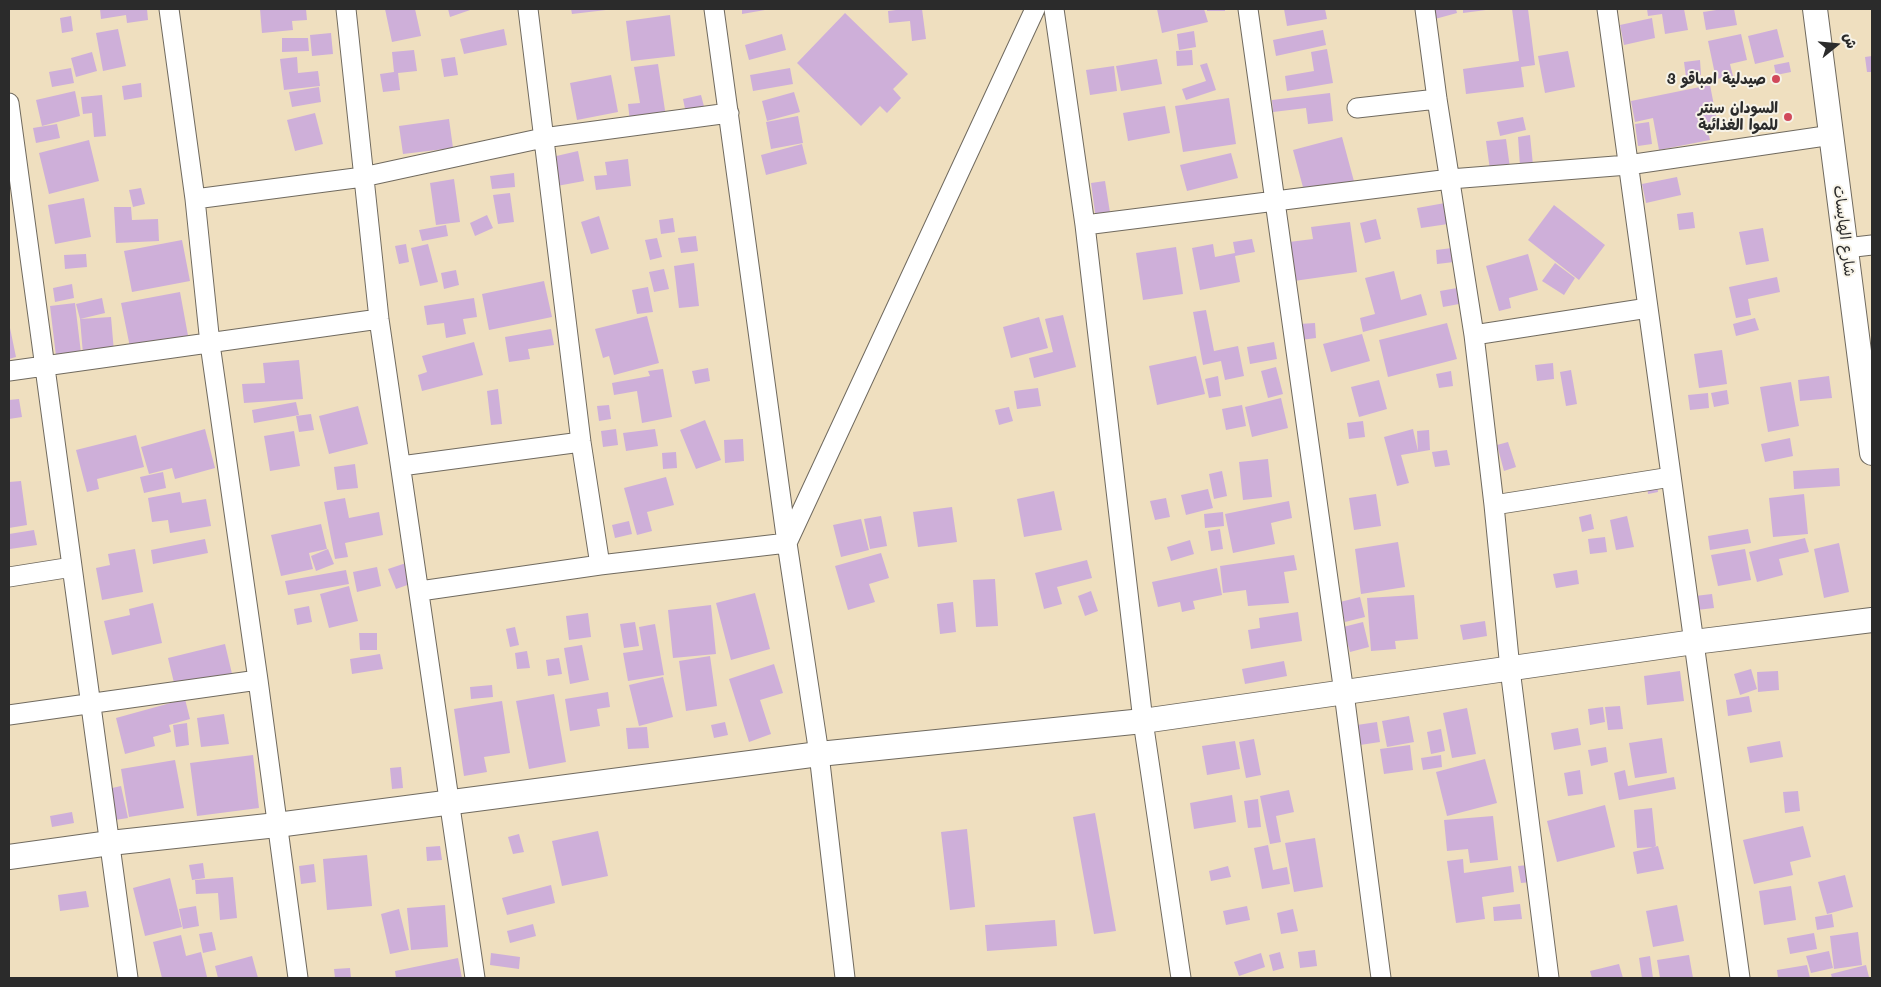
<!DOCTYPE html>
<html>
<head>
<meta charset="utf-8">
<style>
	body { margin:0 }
	#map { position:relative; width:1881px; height:987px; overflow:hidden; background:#efdfbf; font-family:Mali,"Playpen Sans Arabic",sans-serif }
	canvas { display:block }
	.frame { position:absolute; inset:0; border:10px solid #2b2b2b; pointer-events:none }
	.north { position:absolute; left:1811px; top:20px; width:50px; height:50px; -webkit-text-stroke:4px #f7f3e8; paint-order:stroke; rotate:73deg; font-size:14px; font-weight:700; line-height:20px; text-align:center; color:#2b2b2b }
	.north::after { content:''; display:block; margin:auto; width:18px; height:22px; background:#2b2b2b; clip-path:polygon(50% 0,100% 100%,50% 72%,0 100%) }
</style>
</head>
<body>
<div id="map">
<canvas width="1881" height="987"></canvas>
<div class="frame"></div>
<div class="north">ش</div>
</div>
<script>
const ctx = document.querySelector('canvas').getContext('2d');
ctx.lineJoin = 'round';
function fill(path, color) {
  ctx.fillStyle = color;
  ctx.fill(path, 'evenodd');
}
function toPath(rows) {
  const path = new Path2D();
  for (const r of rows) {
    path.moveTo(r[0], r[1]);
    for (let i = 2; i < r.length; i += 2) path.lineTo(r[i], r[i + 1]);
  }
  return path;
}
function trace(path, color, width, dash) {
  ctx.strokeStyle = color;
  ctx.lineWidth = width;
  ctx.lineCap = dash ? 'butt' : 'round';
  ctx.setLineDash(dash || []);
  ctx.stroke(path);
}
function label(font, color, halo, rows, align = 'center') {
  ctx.font = font + ' Mali,"Playpen Sans Arabic",sans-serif';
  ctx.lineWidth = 4;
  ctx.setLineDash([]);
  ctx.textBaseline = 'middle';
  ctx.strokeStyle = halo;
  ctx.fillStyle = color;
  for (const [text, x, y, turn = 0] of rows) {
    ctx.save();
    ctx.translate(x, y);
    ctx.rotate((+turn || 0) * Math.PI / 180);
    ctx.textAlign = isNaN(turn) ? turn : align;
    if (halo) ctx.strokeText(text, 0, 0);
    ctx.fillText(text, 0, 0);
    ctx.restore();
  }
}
const building = toPath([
	[100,9,147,9,148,20,127,23,126,15,101,19],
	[260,9,306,9,307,20,292,21,293,30,262,33],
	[385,9,415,9,421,36,392,42],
	[448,9,473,9,450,17],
	[571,9,606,9,606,10,572,14],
	[742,9,765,9,765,10,742,14],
	[904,9,922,9,926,39,912,41,910,21,889,23,888,11],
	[1157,9,1204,9,1208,22,1162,33],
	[1207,9,1225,9,1225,11,1207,11],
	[1284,9,1325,9,1327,19,1287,26],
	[1432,9,1456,9,1457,13,1435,19],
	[1463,9,1485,9,1486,10,1463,13],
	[1512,9,1528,9,1535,65,1521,67,1524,87,1466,94,1463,69,1519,61],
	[1647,9,1684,9,1688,30,1665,34,1662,14,1648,16],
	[1723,9,1734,9,1737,25,1706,30,1703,12],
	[845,13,908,74,893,89,901,98,887,113,880,106,861,126,797,63],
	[670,15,675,56,631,61,626,21],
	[71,16,73,31,62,33,60,18],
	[1652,18,1655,38,1624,45,1620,25],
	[118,29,126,66,103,71,96,33],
	[504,29,507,45,464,54,460,39],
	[1777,29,1784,57,1755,64,1748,36],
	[1323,30,1326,45,1276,56,1273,40],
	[1194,31,1196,47,1179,50,1177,34],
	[331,33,333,54,312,56,310,35],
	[782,34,786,50,749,60,745,45],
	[1741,34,1747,60,1730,64,1733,76,1716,79,1708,41],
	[282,38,308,38,309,51,282,52],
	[1327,49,1333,83,1287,91,1285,76,1314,71,1311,52],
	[414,50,417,71,398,73,400,90,383,92,380,74,394,72,392,52],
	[1192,50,1193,65,1177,66,1176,51],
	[1568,51,1575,87,1545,93,1538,56],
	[92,52,97,71,76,77,71,58],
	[1872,56,1872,72,1867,72,1865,57],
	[297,57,298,73,318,71,320,86,284,90,280,59],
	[455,57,458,75,444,77,441,59],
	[1157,59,1162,84,1121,91,1116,66],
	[1700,60,1701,75,1686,77,1684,62],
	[1789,62,1791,72,1776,75,1774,65],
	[1207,63,1216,90,1186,100,1182,89,1206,81,1200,65],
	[658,64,666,117,630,122,628,104,640,103,634,67],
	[1114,66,1117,91,1090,95,1086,70],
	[71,68,74,83,52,87,49,72],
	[790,68,793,84,753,91,750,75],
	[611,75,618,112,577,120,570,83],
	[141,83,142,97,124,100,122,86],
	[1710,85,1717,121,1706,123,1710,140,1659,150,1653,118,1635,122,1631,101],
	[319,87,321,102,292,107,289,92],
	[75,91,80,116,42,126,36,100],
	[794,92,800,112,767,121,762,101],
	[1330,93,1333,121,1308,124,1306,108,1273,112,1272,100],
	[102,95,106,136,94,137,92,113,83,114,81,97],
	[701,95,706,114,687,118,683,99],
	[1229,98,1236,144,1183,152,1175,106],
	[1165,106,1170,133,1128,141,1123,113],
	[315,113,323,144,295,151,287,120],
	[798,116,803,143,771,149,766,122],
	[1523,117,1526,130,1500,136,1497,122],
	[449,119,453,148,403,154,399,126],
	[1649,122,1652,144,1638,146,1635,124],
	[57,124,60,138,36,143,33,128],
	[1530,135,1533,165,1520,166,1518,137],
	[1342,137,1355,185,1304,191,1293,150],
	[1506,139,1510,168,1490,170,1486,141],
	[89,140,99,181,49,194,39,153],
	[802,144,807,164,766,175,761,155],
	[578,151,584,181,557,186,552,157],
	[1231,153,1238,178,1187,191,1180,165],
	[628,159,631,186,596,190,594,176,607,175,605,162],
	[514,173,515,187,492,189,490,176],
	[1677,177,1681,195,1646,203,1642,184],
	[454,179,460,222,436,225,430,183],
	[1105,181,1112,225,1097,227,1091,183],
	[141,188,145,204,133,207,129,190],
	[510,193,514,222,498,224,493,195],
	[84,198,91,237,55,244,48,205],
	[1445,203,1448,224,1421,228,1417,208],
	[1554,205,1605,245,1579,280,1528,240],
	[114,207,131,207,132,220,158,219,159,241,116,243],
	[1693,212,1695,228,1679,230,1677,214],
	[487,215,493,228,475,236,470,223],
	[599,216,609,249,591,254,581,222],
	[673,218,675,232,661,234,659,220],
	[1376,219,1381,239,1365,243,1360,223],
	[1350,222,1357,272,1294,281,1289,242,1313,239,1311,227],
	[446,225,448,236,422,241,419,230],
	[1763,228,1769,261,1746,265,1739,232],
	[696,236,698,251,681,253,678,238],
	[657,238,662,257,650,260,645,240],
	[1252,239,1255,252,1235,256,1240,282,1200,290,1192,248,1213,244,1215,257,1235,253,1233,242],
	[182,240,190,281,132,292,124,251],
	[406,244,409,262,399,264,395,246],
	[428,244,438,282,420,286,411,248],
	[1176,247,1183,294,1143,300,1136,253],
	[1452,248,1454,262,1437,264,1436,250],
	[86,254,87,267,65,269,64,255],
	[1528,254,1538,290,1509,298,1511,308,1499,311,1486,266],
	[694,263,699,306,679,308,674,266],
	[1555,263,1575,278,1564,295,1542,281],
	[664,269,669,289,654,292,649,272],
	[456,270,459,285,444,289,441,273],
	[1394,271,1401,300,1421,294,1427,315,1363,332,1360,318,1375,314,1365,278],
	[1777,277,1780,292,1748,299,1751,315,1736,318,1729,287],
	[544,281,552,317,489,330,482,294],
	[72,284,74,298,55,302,53,288],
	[648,287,653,312,637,314,632,290],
	[1457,288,1459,304,1443,307,1440,291],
	[180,292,189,341,131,352,121,303],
	[102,298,105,313,80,319,76,304],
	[474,298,477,317,463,319,466,334,446,338,444,323,427,325,424,306],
	[75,303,81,353,56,356,50,306],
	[1206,310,1214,351,1238,346,1244,376,1225,380,1221,361,1203,365,1193,312],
	[1063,315,1076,367,1034,378,1029,358,1053,352,1045,319],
	[647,316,659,363,614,375,609,356,603,358,595,329],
	[111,317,114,352,83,354,80,319],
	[1039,317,1048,348,1011,358,1003,327],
	[1755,318,1759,330,1736,336,1733,324],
	[1315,323,1316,338,1301,340,1299,324],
	[1447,323,1457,359,1388,377,1379,340],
	[10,328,16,357,9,359,9,329],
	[551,329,554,345,528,349,530,359,509,362,505,337],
	[1362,334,1370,361,1331,372,1323,344],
	[474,342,483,375,422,391,418,375,427,372,422,356],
	[1274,342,1277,359,1250,364,1247,347],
	[1722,350,1727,384,1699,388,1694,354],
	[1196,356,1205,394,1157,405,1149,366],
	[299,360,303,399,244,403,242,384,265,383,263,363],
	[1553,363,1554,379,1537,381,1535,365],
	[1276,367,1283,394,1268,398,1261,371],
	[708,368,710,381,695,384,692,371],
	[663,369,672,417,642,423,637,391,614,395,612,383,650,376,648,371],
	[1571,370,1577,404,1566,406,1560,372],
	[1451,371,1453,386,1439,388,1436,374],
	[1218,376,1221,396,1209,398,1205,379],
	[1829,376,1832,398,1800,401,1798,380],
	[1379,380,1387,409,1359,417,1351,387],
	[1791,382,1799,426,1768,432,1760,387],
	[1038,388,1041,406,1017,409,1014,391],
	[498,389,502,424,491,425,487,391],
	[1727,390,1729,404,1714,407,1711,393],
	[1708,393,1709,408,1690,410,1688,395],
	[1281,398,1288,428,1252,437,1245,407],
	[19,399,22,417,9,419,9,400],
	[296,402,299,415,254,423,252,410],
	[609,405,611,419,599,421,597,406],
	[1242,405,1246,426,1226,430,1222,409],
	[358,406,368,444,329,454,319,416],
	[1009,407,1013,421,999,425,995,410],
	[311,414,314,430,299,432,296,416],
	[705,420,721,460,696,469,680,430],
	[1363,421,1365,437,1349,439,1347,423],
	[205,429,215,468,175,479,172,468,149,474,141,447],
	[616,429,618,445,603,447,601,431],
	[655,429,658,446,626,451,623,433],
	[1413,429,1418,451,1417,431,1429,430,1430,450,1401,455,1409,483,1397,486,1384,437],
	[294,431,300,466,270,471,264,436],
	[136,435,144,467,97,479,99,489,87,492,76,450],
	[1790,438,1793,456,1765,462,1761,444],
	[743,439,744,461,725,463,724,440],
	[1508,442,1516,467,1504,471,1497,445],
	[1447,450,1450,465,1435,467,1432,452],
	[676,452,677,468,663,469,662,453],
	[1268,459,1272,497,1243,500,1239,462],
	[355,464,358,488,337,490,334,467],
	[1839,468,1840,486,1794,489,1793,471],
	[1222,471,1227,496,1214,499,1209,474],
	[1655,471,1658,492,1648,494,1645,472],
	[163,472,166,488,144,493,140,477],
	[666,477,674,505,647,512,652,531,637,535,624,488],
	[21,481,27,525,9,528,9,482],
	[1208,489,1213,508,1186,515,1181,495],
	[1054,491,1062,530,1024,537,1017,499],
	[180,492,182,503,206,499,211,526,170,533,168,520,152,522,148,498],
	[1376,494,1381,526,1354,530,1349,498],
	[1804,494,1808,534,1773,537,1769,498],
	[345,498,349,518,379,512,383,535,345,543,348,557,335,559,324,502],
	[1166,498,1170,517,1155,520,1150,501],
	[1289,501,1292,518,1271,523,1275,544,1233,553,1225,514],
	[952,507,957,542,918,547,913,512],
	[1223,512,1224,526,1205,528,1204,514],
	[1591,514,1594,529,1582,532,1579,517],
	[881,516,887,546,870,549,864,519],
	[1627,516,1634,547,1616,550,1610,520],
	[861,519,869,550,841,557,833,525],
	[629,521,632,534,615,538,612,525],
	[321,524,327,549,309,553,313,569,281,576,271,535],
	[1220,529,1223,549,1211,551,1208,531],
	[1748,529,1751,543,1710,550,1708,536],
	[34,530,37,545,10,549,9,534],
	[1605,537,1607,552,1590,554,1588,539],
	[1805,538,1809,552,1779,559,1783,575,1757,582,1749,552],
	[205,539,208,553,153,564,151,550],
	[1190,540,1194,554,1171,561,1167,547],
	[1398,542,1405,587,1361,594,1355,549],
	[1839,543,1849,592,1824,598,1814,549],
	[135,549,143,592,102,600,96,568,110,565,108,554],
	[328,549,334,564,316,571,311,556],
	[1745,549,1751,580,1718,586,1711,555],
	[881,553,889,578,869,584,875,602,848,610,835,566],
	[1294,555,1297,570,1284,572,1289,603,1248,606,1246,590,1223,593,1220,566],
	[1087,560,1092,578,1057,587,1062,604,1044,609,1035,573],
	[406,563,413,583,396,589,388,569],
	[377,567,381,586,357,592,353,572],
	[1217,568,1222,595,1193,601,1195,609,1182,612,1180,602,1158,607,1152,582],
	[346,570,349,584,288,595,285,581],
	[1577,570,1579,584,1556,588,1553,574],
	[995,579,998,626,976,627,973,580],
	[349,586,358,621,329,628,320,594],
	[1091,591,1098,611,1085,616,1078,596],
	[755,593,770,649,731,660,716,603],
	[1712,594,1714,608,1697,610,1695,596],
	[1414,595,1418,639,1395,641,1396,649,1371,651,1367,598],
	[1360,597,1365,617,1345,622,1340,602],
	[953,602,956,632,940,634,937,604],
	[153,603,162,643,112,655,104,621,130,615,129,609],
	[711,605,716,654,673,658,668,610],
	[309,606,312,622,297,625,294,609],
	[1298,612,1302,641,1251,649,1248,630,1260,628,1259,618],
	[588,613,591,637,569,640,566,616],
	[1485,621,1487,636,1463,640,1460,625],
	[635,622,639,646,624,648,620,624],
	[1363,622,1369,647,1350,652,1343,627],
	[655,624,664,675,628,681,623,653,643,650,639,627],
	[515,627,519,645,510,647,506,629],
	[359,633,377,633,377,650,360,650],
	[225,644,233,678,176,691,168,658],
	[582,645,589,680,570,684,564,648],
	[527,651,530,668,517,669,515,653],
	[380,654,383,669,352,674,350,659],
	[710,656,717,706,686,711,679,661],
	[559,658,562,674,548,676,546,660],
	[1284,661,1287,676,1245,684,1242,669],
	[774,664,783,693,760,700,771,734,749,742,729,679],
	[1751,669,1757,689,1740,695,1734,674],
	[1680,671,1684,701,1647,705,1644,676],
	[1778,671,1779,690,1758,692,1757,672],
	[663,677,673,717,639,726,629,685],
	[492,685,493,697,471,699,470,687],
	[608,692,610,707,597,709,600,726,570,731,565,699],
	[554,694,566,762,529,769,516,701],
	[1749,696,1752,712,1728,716,1726,700],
	[185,699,190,719,169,725,171,732,153,737,155,746,125,754,116,718],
	[502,701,510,753,484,757,487,772,464,776,454,709],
	[1620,706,1623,729,1608,730,1605,707],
	[1603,707,1605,722,1590,725,1588,709],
	[1467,708,1476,754,1452,758,1443,713],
	[224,714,229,744,201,747,197,718],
	[1409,716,1414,742,1387,747,1382,721],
	[725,722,728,735,714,738,711,725],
	[1377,722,1380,742,1360,745,1357,725],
	[187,723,189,745,176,747,173,725],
	[647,727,649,748,628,749,626,728],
	[1578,728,1581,745,1554,750,1551,733],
	[1441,729,1445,751,1431,754,1427,732],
	[1662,738,1667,773,1635,778,1629,743],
	[1254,739,1261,775,1246,778,1239,742],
	[1235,741,1240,769,1207,775,1202,746],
	[1780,741,1783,757,1750,763,1747,747],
	[1410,745,1413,770,1384,774,1380,749],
	[1606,747,1608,762,1591,766,1588,750],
	[253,755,259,808,197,816,190,763],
	[1441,755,1442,767,1423,770,1421,758],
	[1485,759,1497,803,1447,816,1436,772],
	[175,760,184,808,129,817,121,769],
	[401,767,403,788,392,789,390,768],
	[1580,770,1583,794,1568,796,1564,773],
	[1625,770,1628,786,1674,777,1676,789,1619,800,1614,773],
	[121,786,128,818,115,820,108,789],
	[1289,790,1294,812,1276,816,1281,842,1270,844,1260,796],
	[1798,791,1800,811,1785,813,1783,792],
	[1232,795,1236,822,1194,829,1190,803],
	[1258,799,1261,827,1248,828,1244,801],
	[1605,805,1615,847,1557,862,1547,821],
	[1652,808,1656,847,1637,848,1634,810],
	[72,812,74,823,52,827,50,816],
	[1095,813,1116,931,1094,934,1073,817],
	[1493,816,1498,860,1470,863,1468,849,1447,851,1444,820],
	[1803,826,1811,857,1790,862,1793,875,1754,884,1743,840],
	[967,829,975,907,950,910,941,832],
	[598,831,608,876,562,886,552,841],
	[519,834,524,852,513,854,508,837],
	[1315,838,1323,887,1294,892,1285,843],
	[1268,845,1273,870,1287,867,1290,884,1262,889,1254,848],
	[440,846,442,860,427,861,426,847],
	[1658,846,1664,869,1637,874,1633,852],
	[367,855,372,906,327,910,323,859],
	[1463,859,1464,873,1511,866,1514,892,1482,897,1485,919,1456,923,1447,861],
	[203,863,205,878,192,880,189,865],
	[314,864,316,882,301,884,299,866],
	[1528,865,1531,882,1521,883,1518,866],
	[1228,866,1231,877,1211,881,1209,871],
	[1845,875,1853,907,1827,914,1818,882],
	[233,877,237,918,220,920,218,893,196,894,195,880],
	[170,878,182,927,145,936,133,888],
	[551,885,555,903,507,915,502,898],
	[1791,886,1796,920,1764,925,1759,891],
	[86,891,89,907,60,911,58,895],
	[1520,904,1522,919,1494,921,1493,907],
	[445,905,448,947,411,950,407,908],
	[1677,905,1684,941,1653,947,1646,911],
	[196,906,199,926,183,929,179,909],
	[1247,906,1250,920,1226,925,1223,911],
	[399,909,409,950,390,954,381,914],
	[1293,909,1298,931,1281,934,1277,913],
	[1832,914,1834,927,1817,930,1815,917],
	[1055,920,1057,946,987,951,985,925],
	[533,924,536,936,510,943,507,931],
	[212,932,216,950,203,953,199,934],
	[1858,932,1862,965,1834,969,1830,936],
	[1814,933,1817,949,1790,954,1787,938],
	[181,935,186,956,201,952,207,977,162,978,153,942],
	[1315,950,1317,966,1300,968,1298,952],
	[1829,951,1833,968,1811,973,1806,956],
	[1280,952,1284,968,1273,971,1269,955],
	[491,953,520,957,519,969,490,965],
	[1261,953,1265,967,1239,976,1234,962],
	[1689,955,1693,978,1660,978,1657,960],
	[252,956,258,978,218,978,215,966],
	[1650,956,1653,978,1642,978,1639,958],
	[458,958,462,978,396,978,395,971],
	[1619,964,1623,978,1592,978,1590,971],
	[1807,965,1810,978,1778,978,1777,970],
	[1866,965,1869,977,1832,978,1831,974],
	[350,968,351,978,335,978,334,969]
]);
const minor = toPath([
	[169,9,195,199,210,344,258,680,298,978],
	[346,9,379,319,475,978],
	[528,9,581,442,600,565],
	[714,9,787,543,819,754,845,978],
	[1054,9,1085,225,1143,721,1181,978],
	[1248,9,1344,693,1381,978],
	[1425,9,1437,99,1474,335,1494,505,1510,669,1549,978],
	[1607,9,1740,978],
	[9,103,128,978],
	[1357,108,1437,99],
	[195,199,363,177,543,138,729,113],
	[1085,225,1450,179,1628,165,1832,135],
	[1846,248,1872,245],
	[1474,335,1648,308],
	[9,371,379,319],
	[401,466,581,442],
	[1494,505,1671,477],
	[9,577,72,567],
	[420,591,600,565,787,543,1035,9],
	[9,715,258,680]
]);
const tertiary = toPath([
	[1815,9,1872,453],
	[9,857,110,843,277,825,819,754,1143,721,1694,642,1872,620]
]);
const markers = [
	[1776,79,5,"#d1495b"],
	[1788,117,5,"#d1495b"]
];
const poiNames = [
	["صيدلية امباقو 3",1766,79],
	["السودان سنتر",1778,108],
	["للموا الغذائية",1778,125]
];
const streetNames = [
	["شارع الهايسات",1844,231,83]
];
fill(building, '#ceafd9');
trace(minor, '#706a5f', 21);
trace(tertiary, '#706a5f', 26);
trace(minor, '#fff', 19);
trace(tertiary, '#fff', 24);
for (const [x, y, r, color] of markers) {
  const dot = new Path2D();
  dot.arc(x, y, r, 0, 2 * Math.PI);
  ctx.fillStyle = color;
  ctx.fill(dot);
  trace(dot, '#f7f3e8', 2);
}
label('bold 15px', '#2b2b2b', '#f7f3e8', poiNames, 'right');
label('15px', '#2b2b2b', '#f7f3e8', streetNames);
</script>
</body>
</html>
